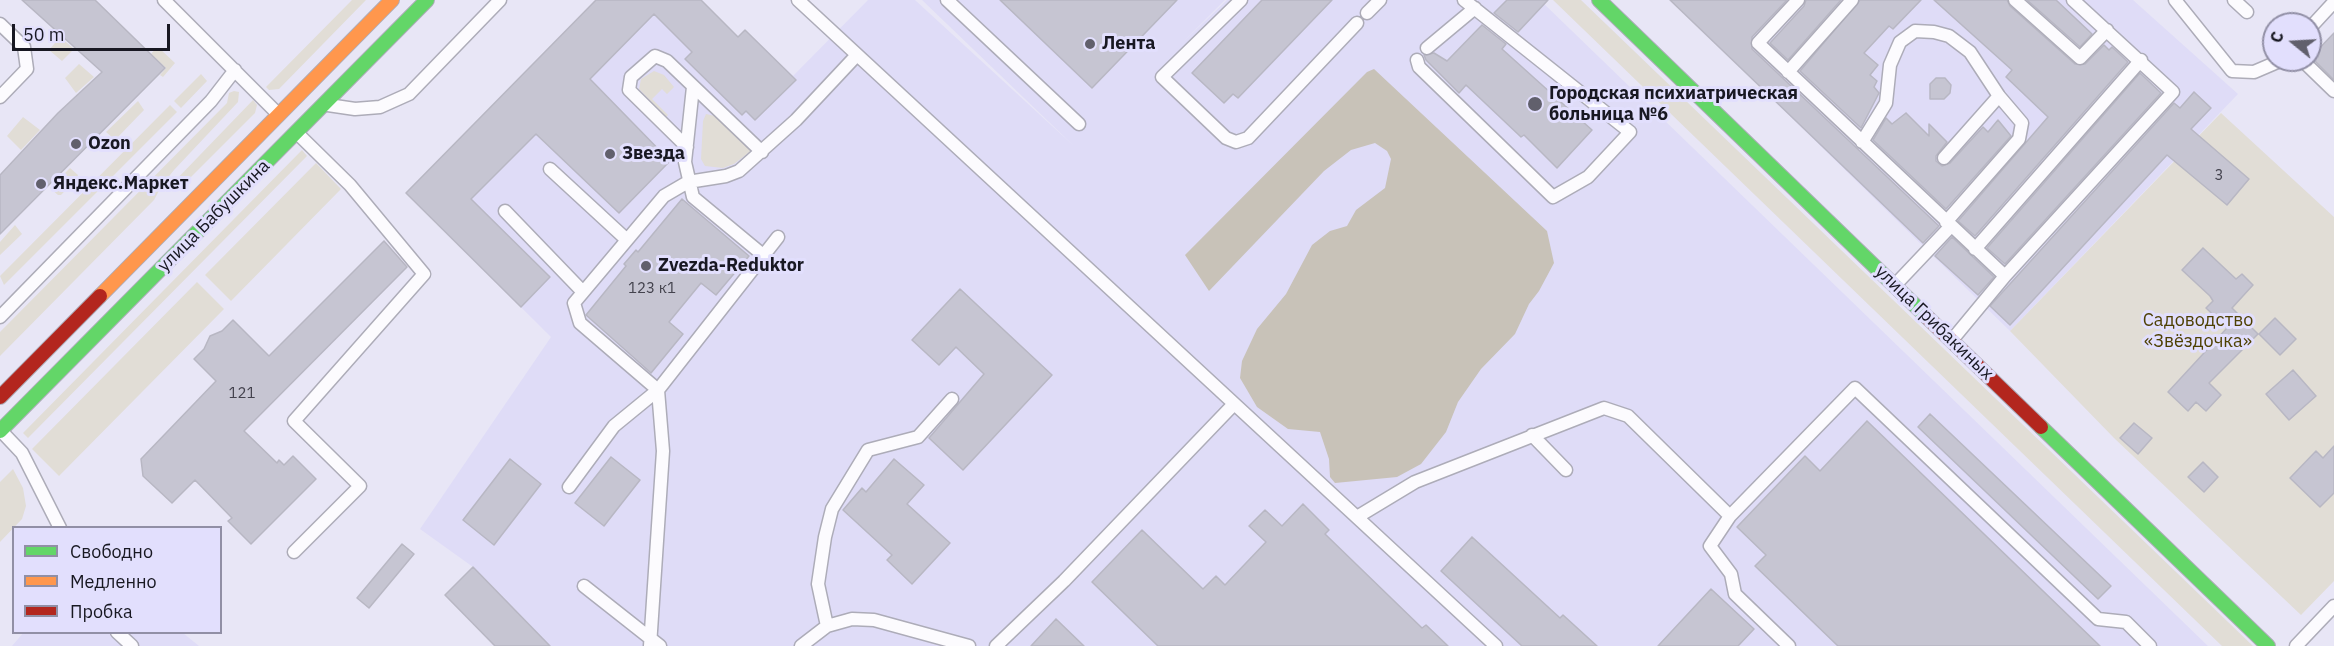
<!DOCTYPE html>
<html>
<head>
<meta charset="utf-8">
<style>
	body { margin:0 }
	#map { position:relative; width:2334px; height:646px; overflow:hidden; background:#e8e6f6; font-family:"IBM Plex Sans",sans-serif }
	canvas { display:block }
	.legend { position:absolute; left:12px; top:526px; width:210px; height:108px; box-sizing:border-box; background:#e2dffd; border:2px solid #918fa5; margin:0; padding:8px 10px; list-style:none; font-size:18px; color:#181822 }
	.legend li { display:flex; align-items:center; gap:12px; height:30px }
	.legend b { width:30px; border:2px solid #918fa5 }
	.north { position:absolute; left:2262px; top:12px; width:60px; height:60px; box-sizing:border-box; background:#e2dffd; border:2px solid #918fa5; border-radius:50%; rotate:288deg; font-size:16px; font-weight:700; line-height:24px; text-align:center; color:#181822 }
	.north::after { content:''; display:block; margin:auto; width:21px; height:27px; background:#61606c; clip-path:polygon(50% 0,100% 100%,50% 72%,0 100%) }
	.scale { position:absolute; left:12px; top:24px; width:158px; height:27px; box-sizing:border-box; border:3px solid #181822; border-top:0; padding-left:8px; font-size:18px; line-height:21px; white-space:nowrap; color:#181822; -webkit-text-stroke:4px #e2dffd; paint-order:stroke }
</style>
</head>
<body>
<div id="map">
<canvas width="2334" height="646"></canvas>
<ul class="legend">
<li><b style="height:8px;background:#63d668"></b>Свободно</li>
<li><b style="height:8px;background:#ff974d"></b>Медленно</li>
<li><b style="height:8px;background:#b3261e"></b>Пробка</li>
</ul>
<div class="north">С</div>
<div class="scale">50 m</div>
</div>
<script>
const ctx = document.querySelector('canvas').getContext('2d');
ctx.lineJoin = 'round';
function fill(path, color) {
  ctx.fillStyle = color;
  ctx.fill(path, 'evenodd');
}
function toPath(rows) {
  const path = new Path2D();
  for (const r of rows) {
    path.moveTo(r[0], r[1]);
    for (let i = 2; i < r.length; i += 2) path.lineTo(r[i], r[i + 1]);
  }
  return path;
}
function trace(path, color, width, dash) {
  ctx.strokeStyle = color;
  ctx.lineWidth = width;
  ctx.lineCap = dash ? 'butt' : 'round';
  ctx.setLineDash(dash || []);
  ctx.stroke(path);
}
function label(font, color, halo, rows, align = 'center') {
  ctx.font = font + ' "IBM Plex Sans",sans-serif';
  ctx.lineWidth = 6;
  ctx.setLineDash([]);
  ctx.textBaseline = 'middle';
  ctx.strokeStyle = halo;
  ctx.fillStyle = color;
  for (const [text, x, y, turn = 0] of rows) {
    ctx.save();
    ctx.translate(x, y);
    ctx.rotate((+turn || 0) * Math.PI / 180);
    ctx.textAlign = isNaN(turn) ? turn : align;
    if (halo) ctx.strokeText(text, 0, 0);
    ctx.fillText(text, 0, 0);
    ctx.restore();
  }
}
const built = toPath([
	[596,0,701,0,738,37,745,30,793,76,868,0,915,0,1075,147,922,0,1225,0,1182,43,1227,0,1540,0,2208,646,550,646,473,567,420,529,551,337,406,193],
	[1671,0,2133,0,2238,94,2010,331],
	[24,632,183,633,199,646,12,646]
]);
const green = toPath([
	[352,0,366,0,279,89,269,90,266,87],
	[1553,0,1581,0,2253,646,2222,646],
	[60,37,74,49,62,61,49,50],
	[156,48,159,48,175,63,163,77,160,75,166,68,151,54],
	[79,64,94,77,76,93,65,78],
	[654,71,664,75,674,87,667,94,662,89,652,99,668,115,666,117,639,89,641,79],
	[201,74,207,81,181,108,174,101],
	[234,91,239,92,238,102,174,170,162,185,154,200,0,356,0,332,227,103,229,93],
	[253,100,257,105,255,113,178,190,172,184],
	[138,101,144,110,116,139,113,138,106,132],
	[170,105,177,112,4,285,0,276],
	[2221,113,2334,217,2334,581,2301,615,2114,438,2010,331],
	[706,114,715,116,751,151,734,164,723,168,705,166,701,159,703,121],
	[23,117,40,130,21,150,7,136],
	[302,150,307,156,28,438,23,433],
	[316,163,341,189,231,301,205,275],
	[70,168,78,175,77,178,61,195,58,195,50,188],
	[15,225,22,234,0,255,0,242],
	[197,282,224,309,59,476,32,449],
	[13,469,23,488,26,506,22,519,0,542,0,482]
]);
const forest = toPath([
	[1374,69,1547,231,1554,263,1539,291,1529,304,1515,334,1481,369,1458,402,1446,432,1421,464,1397,477,1335,483,1330,477,1329,459,1320,432,1288,429,1257,407,1240,378,1242,361,1257,329,1286,294,1312,245,1330,231,1347,226,1356,210,1385,188,1391,159,1387,151,1375,143,1351,150,1324,171,1209,291,1185,255,1367,72]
]);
const building = toPath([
	[22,0,95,0,165,68,0,234,0,175,58,113,102,72,22,0],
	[596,0,701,0,738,37,745,30,796,80,755,120,746,111,742,115,685,59,692,52,654,14,590,79,670,161,619,213,536,134,471,199,550,277,521,307,406,193,596,0],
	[1000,0,1177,0,1092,88,1000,0],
	[1262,0,1332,0,1238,98,1233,94,1224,103,1192,73,1262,0],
	[1507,0,1548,0,1518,32,1494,13,1507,0],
	[1670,0,1787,0,1752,37,1752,49,1939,226,1923,243,1670,0],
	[1806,0,1841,0,1788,60,1770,43,1804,6,1806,0],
	[1860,0,1921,0,1893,29,1889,26,1864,53,1878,65,1870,75,1877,81,1874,87,1879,93,1861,128,1800,71,1860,0],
	[1934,0,2007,0,2010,6,2075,64,2085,64,2104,45,2109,50,2112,47,2128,62,1975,236,1958,221,2048,117,2006,77,2012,70,1934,0],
	[2027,0,2056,0,2092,34,2080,47,2027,0],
	[1482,25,1506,44,1502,49,1592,130,1557,168,1524,135,1521,137,1466,85,1459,93,1426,60,1424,55,1434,53,1447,61,1482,25],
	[2334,33,2334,80,2311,57,2334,33],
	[2140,73,2161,93,2005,264,1987,248,2140,73],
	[1936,78,1945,78,1951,85,1950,93,1944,99,1930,99,1930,84,1936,78],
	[2194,92,2211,108,2191,129,2249,179,2227,205,2167,155,2010,325,1990,306,2174,103,2180,108,2194,92],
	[1906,113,1929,136,1929,124,1947,142,1936,156,1936,161,1942,166,1950,163,1983,127,1988,132,1998,120,2011,136,1946,209,1873,140,1886,118,1892,124,1906,113],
	[682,199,749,256,716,295,701,283,669,322,683,334,651,373,586,315,626,266,624,264,636,250,638,252,682,199],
	[1952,237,1994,277,1978,295,1935,256,1952,237],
	[384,241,407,267,244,431,277,463,279,460,284,465,293,456,316,479,251,544,228,521,232,518,195,480,172,503,143,476,141,459,216,381,194,359,204,349,210,336,222,331,233,320,269,356,384,241],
	[2203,248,2236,279,2242,274,2253,285,2232,308,2258,334,2209,383,2221,395,2206,411,2196,402,2188,411,2168,392,2227,328,2206,308,2213,301,2210,296,2182,270,2203,248],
	[960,289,1052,375,963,470,929,438,984,374,956,347,939,365,912,340,960,289],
	[2275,318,2296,339,2280,355,2259,334,2275,318],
	[2293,370,2316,396,2289,420,2266,394,2293,370],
	[1930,414,2111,586,2098,599,1918,427,1930,414],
	[1867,421,2100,646,1838,646,1755,566,1766,555,1737,527,1805,456,1820,471,1867,421],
	[2134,423,2152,438,2138,454,2120,438,2134,423],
	[2334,446,2334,493,2320,507,2290,478,2316,451,2323,458,2334,446],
	[611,457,640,480,604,526,575,503,611,457],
	[510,459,541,484,494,545,463,520,510,459],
	[894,459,924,485,907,504,950,543,912,584,887,560,892,555,843,510,862,488,866,492,894,459],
	[2203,462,2218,477,2204,492,2188,477,2203,462],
	[1303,504,1329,530,1325,534,1422,628,1426,625,1448,646,1158,646,1092,582,1142,530,1203,589,1216,576,1225,585,1266,542,1249,526,1265,510,1282,526,1303,504],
	[1472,537,1560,618,1563,615,1597,646,1522,646,1441,571,1472,537],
	[402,544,414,554,369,608,357,598,402,544],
	[473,567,550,646,495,646,445,595,473,567],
	[1711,589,1754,629,1738,646,1658,646,1711,589],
	[1056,619,1084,646,1031,646,1056,619]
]);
const lane = toPath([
	[164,0,278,114],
	[798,0,1496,646],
	[947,0,1079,124],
	[1241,0,1162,77,1226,138,1236,142,1248,138,1357,23],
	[1798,0,1758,43,2005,276,2173,92,2073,0],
	[2015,0,2080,58,2107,30],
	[2175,0,2232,71,2254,72,2282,60],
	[2234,0,2247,12],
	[1367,13,1380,0],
	[0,24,24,47,27,69,0,97],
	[2310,28,2334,2],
	[1427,48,1475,8],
	[1417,60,1419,67,1553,197,1588,177,1630,132,1464,0],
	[2302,60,2334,91],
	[1788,72,1852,0],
	[693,87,685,162,693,197,763,255],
	[328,105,355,109,380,107,409,94,500,0],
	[1862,142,1886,103,1890,65,1900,42,1915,31,1934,32,1949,36,1970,52,1999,96,2022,123,2019,139,1946,222],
	[687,147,629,90,631,77,655,56,667,61,762,152],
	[1944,158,1999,96],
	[550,169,627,240],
	[505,211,583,292],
	[1975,249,2141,60],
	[1896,284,1951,226],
	[0,317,211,101,235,70],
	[1952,340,2005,276],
	[2,432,22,453,60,528],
	[1532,435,1566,470],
	[569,487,614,426,658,390,580,323,574,303,664,196,688,182,726,176,739,171,796,120,856,56],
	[1357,517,1415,482,1604,408,1628,416,1730,516],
	[294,552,360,486,294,421,424,274,350,185,297,133],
	[584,586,660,646],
	[827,626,818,584,825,537,832,509,868,450,918,437,952,399],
	[117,632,132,646],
	[650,646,663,451,658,390,778,237],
	[801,646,827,626,852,619,874,620,969,646],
	[996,646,1064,581,1234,404],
	[1789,646,1735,594,1731,574,1710,546,1730,516,1855,388,2098,619,2126,622,2150,646],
	[2296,646,2334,606]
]);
const fast = toPath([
	[1599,0,1927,317],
	[2041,427,2268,646],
	[0,431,427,0]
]);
const slow = toPath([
	[100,296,392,0]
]);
const jam = toPath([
	[1927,317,2041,427],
	[0,397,100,296]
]);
const markers = [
	[1090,44,6,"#61606c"],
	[1535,104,8,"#61606c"],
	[76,144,6,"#61606c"],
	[610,154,6,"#61606c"],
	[41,184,6,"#61606c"],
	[646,266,6,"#61606c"]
];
const numberNames = [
	["3",2219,176],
	["123 к1",652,289],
	["121",242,394]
];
const poiNames = [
	["Лента",1102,44],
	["Городская психиатрическая",1549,94],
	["больница №6",1549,115],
	["Ozon",88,144],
	["Звезда",622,154],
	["Яндекс.Маркет",53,184],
	["Zvezda-Reduktor",658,266]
];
const streetNames = [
	["улица Бабушкина",214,216,-45],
	["улица Грибакиных",1934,323,44]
];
const parkNames = [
	["Садоводство",2198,321],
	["«Звёздочка»",2198,342]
];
fill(built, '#dfdcf7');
fill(green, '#e1ddd6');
fill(forest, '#c8c2b8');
fill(building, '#c6c5d2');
trace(building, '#b8b7c3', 1.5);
trace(lane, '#adacb8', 15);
trace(fast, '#adacb8', 16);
trace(slow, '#adacb8', 16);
trace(jam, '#adacb8', 16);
trace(lane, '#fcfbfe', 12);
trace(fast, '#63d668', 14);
trace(slow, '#ff974d', 14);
trace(jam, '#b3261e', 14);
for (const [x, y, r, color] of markers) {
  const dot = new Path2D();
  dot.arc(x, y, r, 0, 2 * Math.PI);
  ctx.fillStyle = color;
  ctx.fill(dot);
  trace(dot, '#e2dffd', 2);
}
label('15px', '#44434e', null, numberNames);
label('bold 18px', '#181822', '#e2dffd', poiNames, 'left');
label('18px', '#181822', '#e2dffd', streetNames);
label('18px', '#4e4003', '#e2dffd', parkNames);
</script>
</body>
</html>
